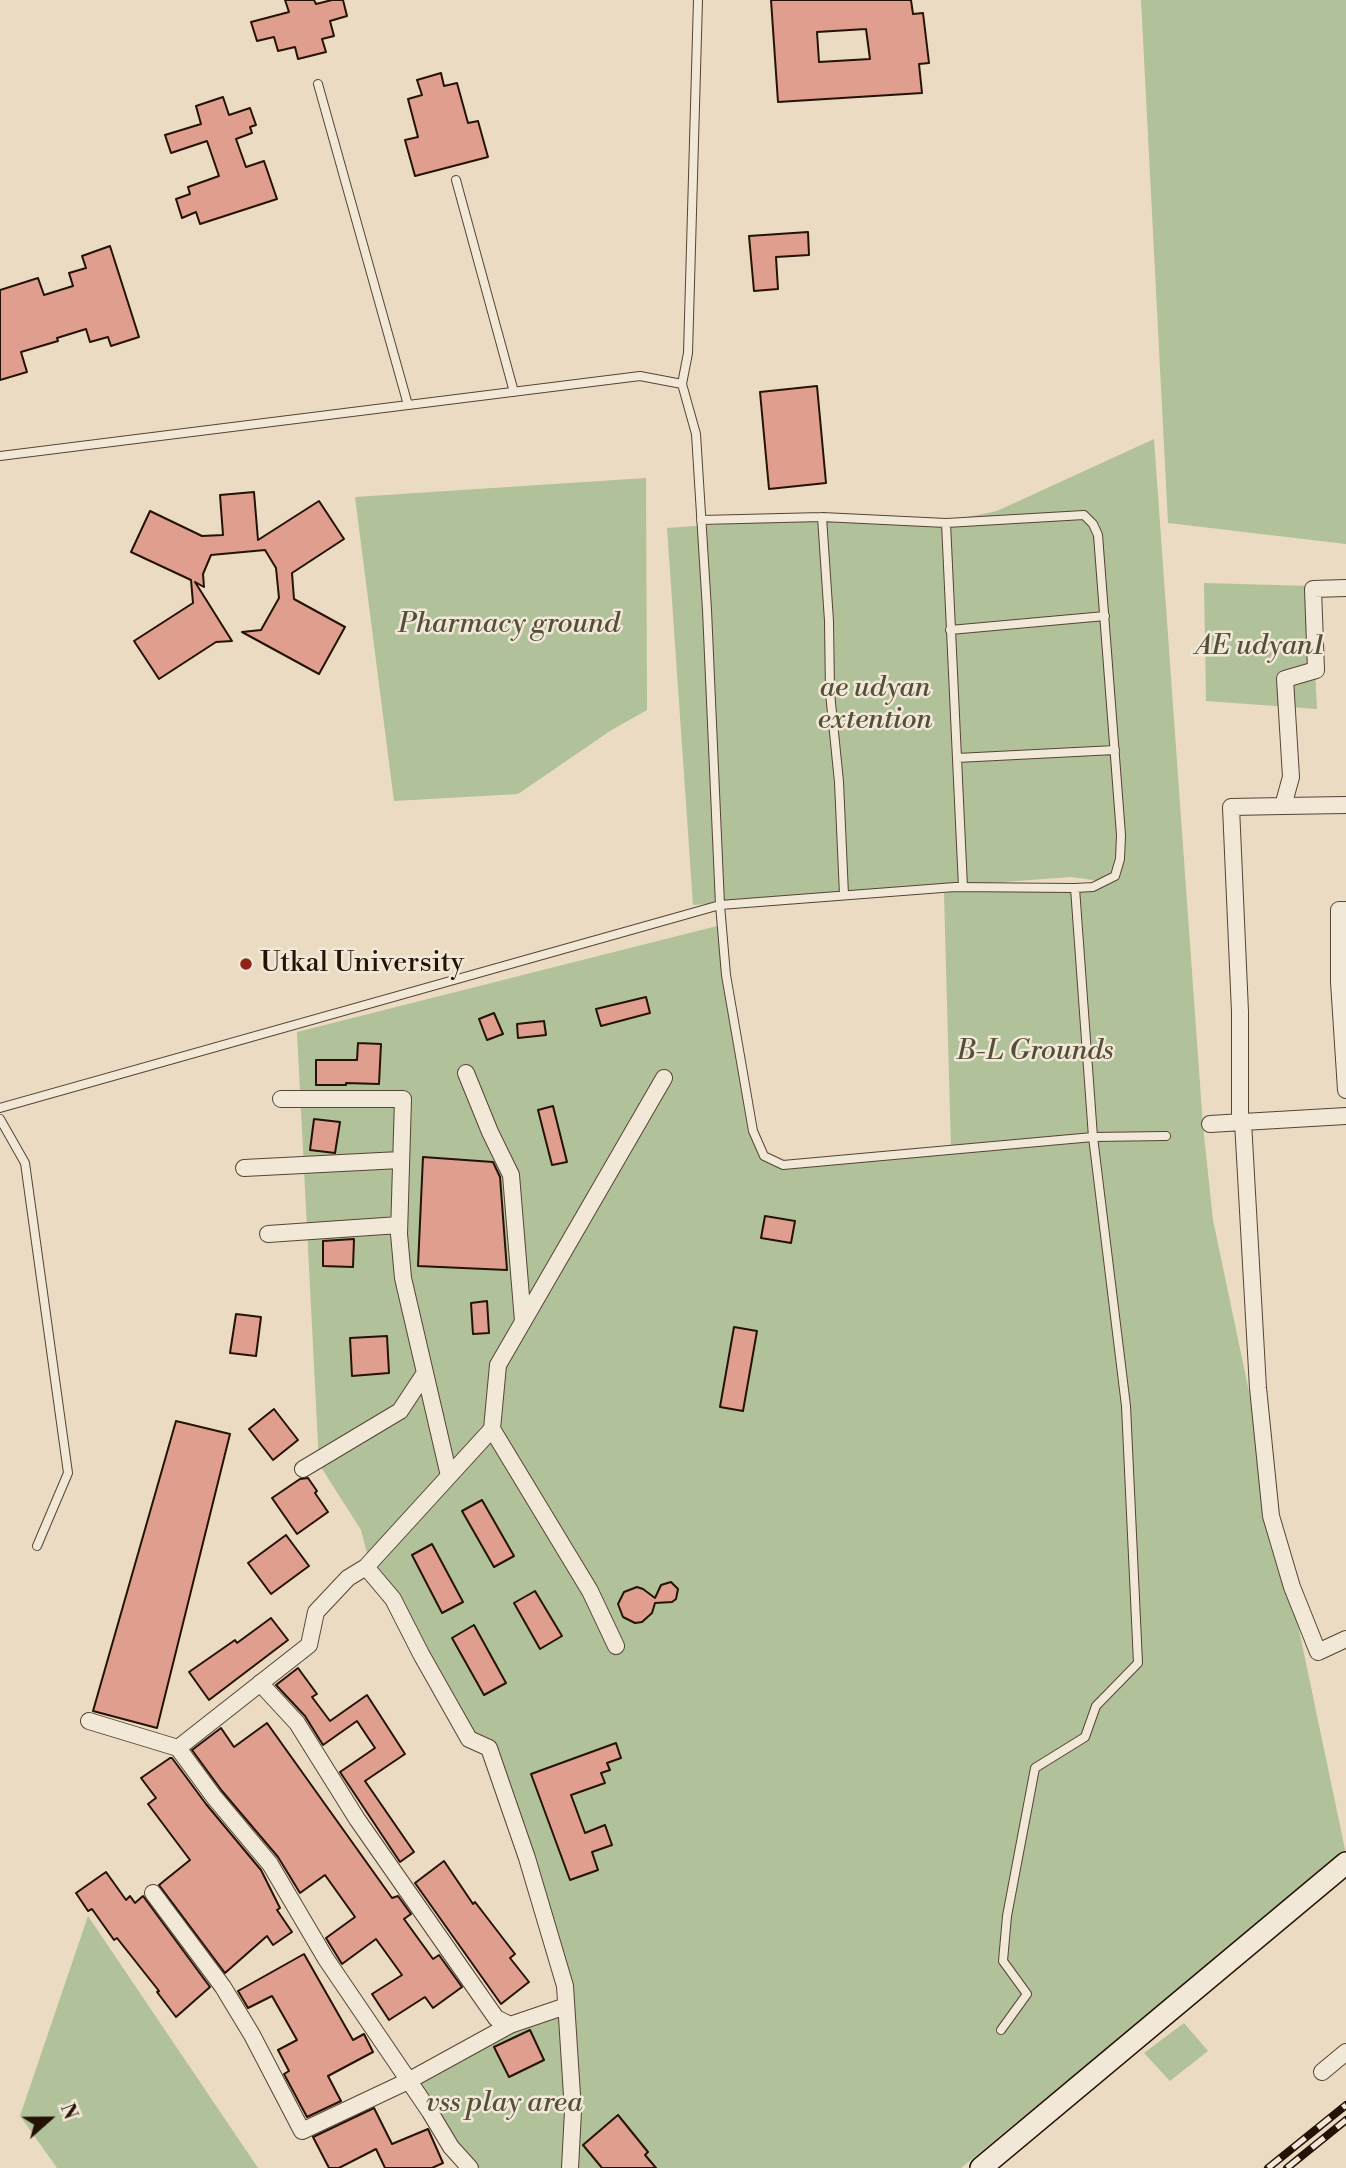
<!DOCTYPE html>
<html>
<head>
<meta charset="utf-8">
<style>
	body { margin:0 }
	#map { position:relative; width:1346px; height:2168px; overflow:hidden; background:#ebdbc3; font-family:"Libre Bodoni",serif }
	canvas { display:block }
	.north { position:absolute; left:14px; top:2084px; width:70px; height:70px; -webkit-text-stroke:5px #f2e8d8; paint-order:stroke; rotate:69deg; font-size:19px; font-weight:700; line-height:28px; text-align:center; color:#241205 }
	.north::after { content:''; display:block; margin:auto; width:24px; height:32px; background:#241205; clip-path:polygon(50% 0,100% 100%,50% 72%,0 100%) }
</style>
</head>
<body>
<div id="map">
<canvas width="1346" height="2168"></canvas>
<div class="north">N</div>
</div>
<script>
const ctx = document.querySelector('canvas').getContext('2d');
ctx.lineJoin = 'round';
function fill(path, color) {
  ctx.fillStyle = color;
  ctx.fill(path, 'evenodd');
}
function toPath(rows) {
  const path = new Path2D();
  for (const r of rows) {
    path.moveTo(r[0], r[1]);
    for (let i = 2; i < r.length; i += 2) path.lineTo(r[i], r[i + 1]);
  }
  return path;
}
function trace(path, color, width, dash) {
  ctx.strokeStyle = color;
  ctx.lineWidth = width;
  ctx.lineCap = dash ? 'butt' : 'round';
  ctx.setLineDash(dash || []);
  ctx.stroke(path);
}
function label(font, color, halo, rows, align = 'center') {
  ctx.font = font + ' "Libre Bodoni",serif';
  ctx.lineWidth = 5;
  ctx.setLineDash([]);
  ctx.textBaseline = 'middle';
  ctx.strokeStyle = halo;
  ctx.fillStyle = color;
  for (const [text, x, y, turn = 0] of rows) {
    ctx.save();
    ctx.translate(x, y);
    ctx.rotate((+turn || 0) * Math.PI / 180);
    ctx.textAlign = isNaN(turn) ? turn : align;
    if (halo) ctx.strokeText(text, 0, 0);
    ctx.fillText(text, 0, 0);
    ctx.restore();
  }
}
const green = toPath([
	[1141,0,1346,0,1346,544,1168,523],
	[1154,439,1203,1126,1213,1220,1346,1854,1212,1972,1063,2084,961,2168,575,2168,573,2030,495,1755,473,1736,371,1569,361,1530,319,1464,297,1032,721,925,741,1067,763,1156,783,1166,951,1149,944,893,963,887,1078,883,1104,884,1093,880,1071,877,693,905,667,528,822,517,945,521,988,513,997,511],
	[646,478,647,710,610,731,518,794,394,801,355,497],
	[1204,583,1311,586,1317,709,1206,701],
	[88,1916,258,2168,57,2168,20,2116],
	[565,2007,567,2168,473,2168,411,2082,463,2054],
	[1184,2023,1208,2051,1170,2081,1144,2053]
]);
const building = toPath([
	[285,0,314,0,316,4,332,0,343,0,347,16,330,21,334,36,322,39,326,52,298,59,295,47,278,51,274,37,257,41,251,22,289,12,285,0],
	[771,0,911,0,913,14,923,13,929,63,919,64,922,93,778,102,771,0],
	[866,29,870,59,819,62,817,32,866,29],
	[441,73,444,86,457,83,468,123,478,121,488,157,415,176,405,140,418,137,408,99,422,95,417,80,441,73],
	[223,97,229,115,250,108,256,125,250,127,252,133,236,139,246,167,264,161,277,199,200,224,196,212,182,218,176,199,190,194,188,187,219,176,207,141,171,153,165,135,201,124,196,106,223,97],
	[808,232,809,255,776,257,778,289,754,291,749,236,808,232],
	[110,246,139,337,111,346,108,337,90,342,86,329,57,338,58,341,21,352,27,372,0,380,0,290,38,278,44,295,73,286,69,273,86,268,82,256,110,246],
	[817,386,826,483,769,489,760,392,817,386],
	[254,492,258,540,319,501,344,539,292,573,294,599,345,627,319,674,242,632,261,630,279,598,276,568,265,550,211,555,203,574,204,587,195,582,232,641,216,642,159,679,134,641,193,603,191,580,131,552,150,511,202,536,223,535,220,495,254,492],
	[646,997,650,1013,601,1026,596,1009,646,997],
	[494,1013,503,1034,487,1040,479,1019,494,1013],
	[544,1021,546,1035,518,1038,517,1024,544,1021],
	[358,1043,381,1044,379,1084,346,1083,346,1085,316,1085,316,1060,357,1060,358,1043],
	[553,1106,567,1162,552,1165,538,1110,553,1106],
	[314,1119,340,1122,335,1153,310,1150,314,1119],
	[423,1157,493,1162,500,1177,507,1270,418,1266,423,1157],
	[765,1216,795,1221,791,1243,761,1238,765,1216],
	[354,1239,353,1267,323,1266,323,1241,354,1239],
	[487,1301,489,1333,473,1334,471,1303,487,1301],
	[236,1314,261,1317,256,1356,230,1353,236,1314],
	[734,1327,757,1331,743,1411,720,1407,734,1327],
	[387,1336,389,1373,352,1376,350,1338,387,1336],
	[274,1409,298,1440,273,1460,249,1429,274,1409],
	[176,1421,230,1434,157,1728,93,1711,176,1421],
	[308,1478,317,1491,315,1493,328,1512,297,1534,272,1498,300,1479,308,1478],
	[482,1500,514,1556,494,1567,462,1511,482,1500],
	[286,1535,309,1566,271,1594,248,1563,286,1535],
	[432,1544,463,1602,442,1613,412,1555,432,1544],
	[671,1582,678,1589,676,1599,672,1602,655,1603,652,1613,642,1622,635,1623,623,1617,618,1604,624,1592,637,1587,643,1589,655,1598,661,1585,671,1582],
	[535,1591,562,1636,540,1649,514,1603,535,1591],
	[271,1618,288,1640,209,1700,189,1672,235,1640,237,1643,271,1618],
	[474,1625,506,1683,484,1695,452,1638,474,1625],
	[298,1668,317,1694,312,1697,330,1721,367,1695,405,1754,365,1781,414,1852,400,1862,340,1772,375,1748,357,1721,323,1745,305,1716,276,1685,298,1668],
	[267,1723,392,1898,398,1896,411,1914,404,1919,433,1959,439,1955,462,1987,433,2008,425,1997,389,2020,372,1994,402,1975,376,1939,342,1964,326,1938,355,1917,325,1875,300,1893,278,1857,222,1791,192,1750,221,1728,234,1747,267,1723],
	[616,1743,621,1758,607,1763,610,1770,601,1773,605,1783,571,1795,585,1833,605,1825,612,1845,592,1852,598,1870,570,1880,531,1774,616,1743],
	[170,1758,172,1758,206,1804,261,1870,280,1908,277,1910,292,1932,273,1945,267,1936,225,1973,159,1885,190,1860,148,1804,156,1798,141,1778,170,1758],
	[444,1861,473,1904,475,1902,515,1954,510,1958,529,1982,501,2004,415,1883,444,1861],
	[106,1872,126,1900,130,1896,135,1903,143,1896,210,1987,176,2017,157,1992,159,1991,117,1938,114,1940,92,1909,88,1911,76,1893,106,1872],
	[304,1954,353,2040,364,2034,373,2052,328,2076,341,2101,307,2117,284,2074,289,2071,278,2050,297,2040,272,1996,248,2008,238,1991,304,1954],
	[530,2030,544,2060,509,2077,494,2047,530,2030],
	[374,2108,392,2144,428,2129,443,2163,432,2168,385,2168,376,2149,339,2168,329,2168,313,2137,374,2108],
	[618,2115,648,2152,645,2155,656,2168,602,2168,583,2145,618,2115]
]);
const lane = toPath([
	[318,84,408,405],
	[456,180,514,392],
	[682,384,688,353,698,0],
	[0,456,640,376,682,384,696,434,707,610,720,905,955,887,1075,888,1093,1137,1166,1136],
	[822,517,829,621,830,693,839,782,844,895],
	[701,520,822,517,946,523,1084,515,1093,524,1098,535,1121,835,1120,859,1115,876,1093,887,1075,888],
	[946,523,963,887],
	[950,630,1105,616],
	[957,758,1115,750],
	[0,1108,720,905,726,975,753,1131,764,1156,783,1165,1093,1137,1126,1406,1138,1663,1096,1706,1085,1737,1035,1768,1007,1916,1003,1961,1027,1994,1001,2030],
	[0,1119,25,1163,68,1473,37,1546]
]);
const street = toPath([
	[1283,806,1346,805],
	[1346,910,1339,910,1339,982,1346,1090],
	[466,1073,490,1132,511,1175,523,1321],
	[281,1099,403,1099,399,1234,403,1278,449,1476],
	[1243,1122,1346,1116],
	[1240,1123,1240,1012,1231,807,1283,806,1291,777,1285,679,1316,670,1313,589,1346,588],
	[1210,1124,1243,1122,1258,1388,1271,1516,1292,1587,1318,1652,1346,1639],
	[244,1168,400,1160],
	[268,1234,399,1225],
	[492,1429,498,1365,664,1078],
	[303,1469,400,1411,425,1373],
	[366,1567,492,1429,590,1591,616,1646],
	[260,1683,297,1723,357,1819,496,2018,510,2025,566,2006],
	[89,1721,178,1748,214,1797,270,1864,326,1959,430,2112,451,2147,470,2168],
	[178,1748,309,1645,316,1612,348,1578,366,1567,393,1599,421,1654,469,1739,489,1748,527,1858,565,1986,573,2111,570,2168],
	[153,1893,223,1987,252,2035,302,2131,408,2081,510,2025],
	[1322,2072,1346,2052]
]);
const secondary = toPath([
	[981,2168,1346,1863]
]);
const rail = toPath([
	[1268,2168,1346,2105],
	[1287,2168,1346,2120]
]);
const markers = [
	[246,964,7,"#8f2418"]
];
const parkNames = [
	["Pharmacy ground",509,625],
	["AE udyan1",1259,647],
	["ae udyan",875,689],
	["extention",875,721],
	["B-L Grounds",1035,1052],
	["vss play area",504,2104]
];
const poiNames = [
	["Utkal University",260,964]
];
fill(green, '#b1c199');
fill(building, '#e09e8e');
trace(building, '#241205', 2);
trace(lane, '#564434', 10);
trace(street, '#564434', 18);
trace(secondary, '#241205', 24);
trace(lane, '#f2e8d8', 8);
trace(street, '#f2e8d8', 16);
trace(secondary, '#f2e8d8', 21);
trace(rail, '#241205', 8);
trace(rail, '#f2e8d8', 5, [16]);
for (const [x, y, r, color] of markers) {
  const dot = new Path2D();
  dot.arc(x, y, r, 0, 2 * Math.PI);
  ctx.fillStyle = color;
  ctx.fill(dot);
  trace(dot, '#f2e8d8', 2.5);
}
label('italic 28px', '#554f39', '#f2e8d8', parkNames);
label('28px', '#241205', '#f2e8d8', poiNames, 'left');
</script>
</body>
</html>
